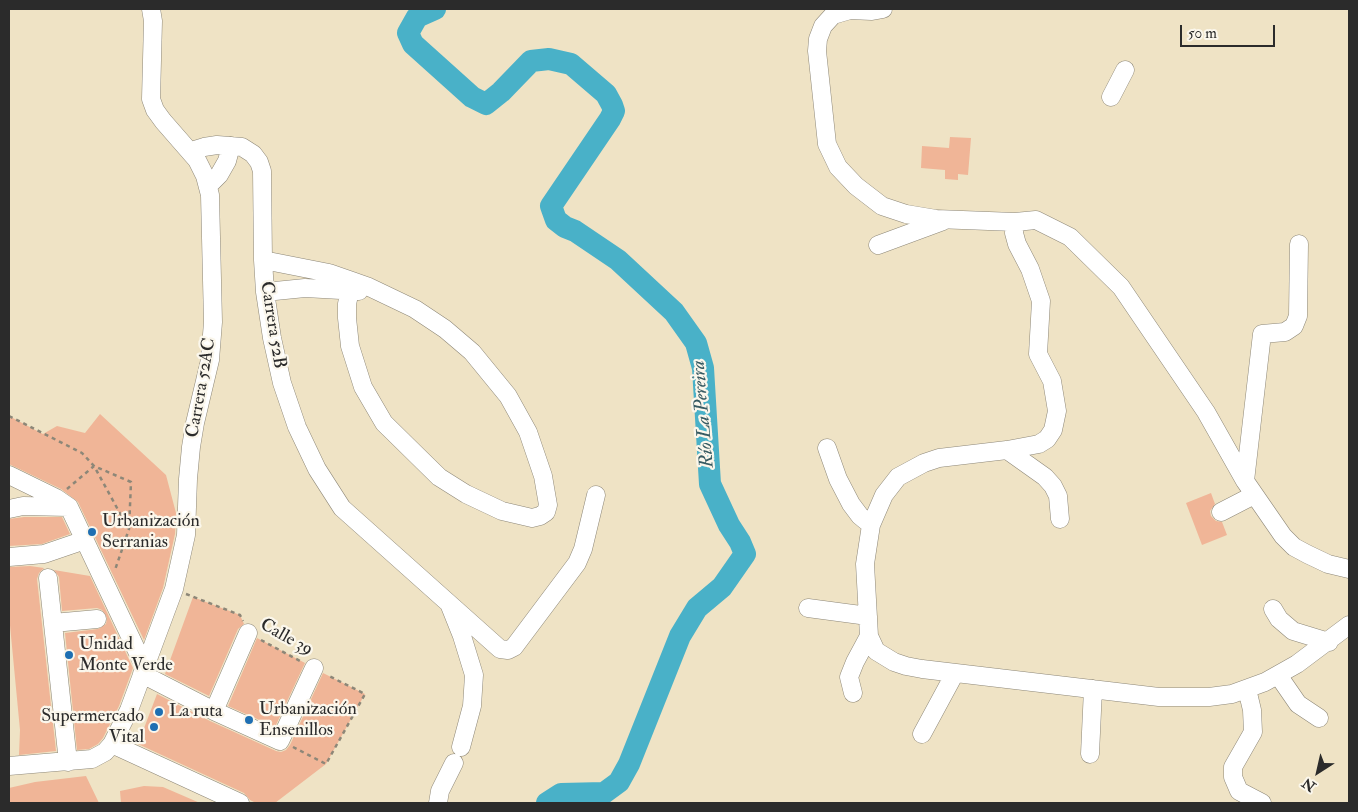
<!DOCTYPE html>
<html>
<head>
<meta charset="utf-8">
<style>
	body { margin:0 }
	#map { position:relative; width:1358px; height:812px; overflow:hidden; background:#efe3c5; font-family:"IM FELL Double Pica",serif }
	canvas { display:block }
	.frame { position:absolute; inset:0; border:10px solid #2b2b2b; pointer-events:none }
	.north { position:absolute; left:1293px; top:747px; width:50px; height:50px; -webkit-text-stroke:4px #fbf7ec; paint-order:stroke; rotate:215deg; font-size:14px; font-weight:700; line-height:20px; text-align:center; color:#2b2b2b }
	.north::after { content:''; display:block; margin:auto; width:18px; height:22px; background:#2b2b2b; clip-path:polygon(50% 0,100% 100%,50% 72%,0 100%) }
	.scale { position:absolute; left:1180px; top:25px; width:95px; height:22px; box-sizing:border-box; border:2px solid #2b2b2b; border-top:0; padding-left:6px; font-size:15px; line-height:18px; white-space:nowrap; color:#2b2b2b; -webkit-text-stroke:4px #fbf7ec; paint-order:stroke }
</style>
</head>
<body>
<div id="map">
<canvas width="1358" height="812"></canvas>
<div class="frame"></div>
<div class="north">N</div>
<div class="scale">50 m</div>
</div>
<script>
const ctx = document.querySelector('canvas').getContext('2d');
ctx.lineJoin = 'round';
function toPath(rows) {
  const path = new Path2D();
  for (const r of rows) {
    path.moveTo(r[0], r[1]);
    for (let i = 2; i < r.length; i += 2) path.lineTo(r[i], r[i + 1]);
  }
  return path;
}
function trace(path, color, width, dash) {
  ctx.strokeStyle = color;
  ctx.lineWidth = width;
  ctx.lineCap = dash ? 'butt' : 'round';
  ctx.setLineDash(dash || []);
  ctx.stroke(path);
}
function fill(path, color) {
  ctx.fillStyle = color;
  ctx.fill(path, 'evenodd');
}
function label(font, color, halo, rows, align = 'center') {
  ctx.font = font + ' "IM FELL Double Pica",serif';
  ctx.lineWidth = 4.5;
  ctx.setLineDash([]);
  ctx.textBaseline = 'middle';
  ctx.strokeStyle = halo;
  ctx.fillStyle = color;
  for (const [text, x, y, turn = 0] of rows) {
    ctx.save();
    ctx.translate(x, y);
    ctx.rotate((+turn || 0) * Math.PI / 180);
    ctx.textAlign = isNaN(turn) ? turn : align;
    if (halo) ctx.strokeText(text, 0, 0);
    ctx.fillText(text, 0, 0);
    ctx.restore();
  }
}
const river = toPath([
	[435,9,417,17,408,33,413,44,472,97,486,104,501,92,531,61,549,59,571,64,606,94,612,105,614,111,610,119,551,206,556,220,565,227,575,231,618,260,674,312,696,343,703,368,710,484,729,525,740,542,745,554,722,587,697,608,680,636,629,764,619,782,604,793,561,794,547,803]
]);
const building = toPath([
	[950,137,971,138,968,175,958,174,958,180,945,179,945,170,921,168,922,146,949,148],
	[100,414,166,475,176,513,175,534,163,588,144,640,78,502,61,489,9,464,9,416,43,434,57,426,85,433],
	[1211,493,1215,504,1210,511,1211,516,1216,521,1222,522,1227,535,1202,545,1186,503],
	[24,517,62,517,70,534,42,544,9,546,9,519],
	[30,566,44,568,39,573,37,579,56,751,19,755,20,730,9,615,9,567],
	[54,570,90,576,133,668,119,706,103,738,98,744,89,749,77,750,65,633,98,629,106,624,107,618,102,610,97,608,62,611,59,577],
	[193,597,240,615,244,624,238,629,209,696,165,674],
	[257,638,305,663,275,727,228,706],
	[323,673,365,694,326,764,275,803,256,803,250,800,244,793,138,744,157,694,210,721,276,751,281,752,286,750,290,745],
	[86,776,99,803,9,803,9,788,35,782],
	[144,786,163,787,200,803,121,803,120,791]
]);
const path = toPath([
	[9,416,82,453,94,466,128,528],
	[67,489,94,466,131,482,129,529,115,570],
	[186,594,240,615,243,621],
	[261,640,300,661],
	[293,747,326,764,365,694,327,675]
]);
const minor = toPath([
	[883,9,872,11,850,10,833,15,823,26,818,39,817,51,827,144,838,167,856,186,882,206,906,214,936,219,1015,222,1036,220,1070,237,1121,287,1206,412,1245,481,1283,536,1294,547,1307,554,1328,564,1349,569],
	[1111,97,1125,70],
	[191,151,204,147,217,145,242,147,253,154,259,162,262,171,263,260,265,292,272,338,282,383,297,427,317,469,342,508,500,649,508,650,514,647,577,563,583,549,596,495],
	[208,186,219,175,227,161,231,146],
	[1015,222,1014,233,1017,244,1030,269,1041,301,1038,354,1052,381,1057,411,1053,430,1047,439,1039,444,1007,450,939,458,924,463,898,477,884,495,871,525,865,564,869,636,876,651,894,662,906,666,922,669,1159,697,1209,697,1232,694,1265,682,1297,664,1349,625],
	[878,245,943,221],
	[263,260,329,273,352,281,369,287,415,309,445,329,472,352,508,396,528,432,543,476,548,505,546,512,540,516,532,518,502,511,466,494,439,477,384,423,363,387,350,346,347,318,347,304,352,281],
	[265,292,305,288,359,291],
	[827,448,838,479,851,504,860,516,871,525],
	[1007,450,1045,477,1053,486,1058,496,1060,519],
	[9,475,56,498,69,507,145,668],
	[1245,481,1262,334,1285,332,1294,326,1298,316,1299,244],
	[9,509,23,506,69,507],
	[1221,512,1254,495],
	[9,557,44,554,85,540],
	[48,578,68,762],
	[450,606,462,636,474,675,472,706,461,747],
	[808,608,868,616],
	[1273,609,1279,619,1293,631,1329,642],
	[53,623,97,619],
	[142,674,214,711,280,741,314,668],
	[1278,675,1298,704,1319,718],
	[1247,689,1252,710,1253,732,1233,767,1233,777,1239,791,1262,803],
	[853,693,849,677,855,662,869,636],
	[214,711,248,633],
	[922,734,955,673],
	[112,744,240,803],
	[1090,754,1093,689],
	[9,766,92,759,105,752,112,744,129,710,174,589,186,535,188,479,191,447,195,423,210,360,213,322,210,195,205,176,197,160,163,121,155,110,151,99,153,21,151,9],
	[438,803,440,791,454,763]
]);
const markers = [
	[92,532,5,"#1f6fb2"],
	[69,655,5,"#1f6fb2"],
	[159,712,5,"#1f6fb2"],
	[249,720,5,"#1f6fb2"],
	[154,727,5,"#1f6fb2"]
];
const streetNames = [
	["Carrera 52B",272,325,81],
	["Carrera 52AC",202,388,-80],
	["Calle 39",286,638,29]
];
const poiNames = [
	["Urbanización",102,522],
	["Serranias",102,543],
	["Unidad",79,645],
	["Monte Verde",79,666],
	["Urbanización",259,710],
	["Ensenillos",259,731],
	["La ruta",169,712],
	["Supermercado",144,717,"right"],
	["Vital",144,738,"right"]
];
const waterNames = [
	["Río La Pereira",704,414,-95]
];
trace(river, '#49b1c8', 22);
fill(building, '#f0b597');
trace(minor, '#8d8778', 19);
trace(path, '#8d8778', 2.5, [4, 4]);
trace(minor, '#fff', 18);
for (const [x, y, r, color] of markers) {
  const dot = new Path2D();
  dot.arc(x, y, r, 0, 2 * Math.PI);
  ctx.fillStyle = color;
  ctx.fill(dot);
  trace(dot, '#fbf7ec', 2);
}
label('18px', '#2b2b2b', '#fbf7ec', streetNames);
label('18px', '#2b2b2b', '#fbf7ec', poiNames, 'left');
label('italic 19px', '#365a62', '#fbf7ec', waterNames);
</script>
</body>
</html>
